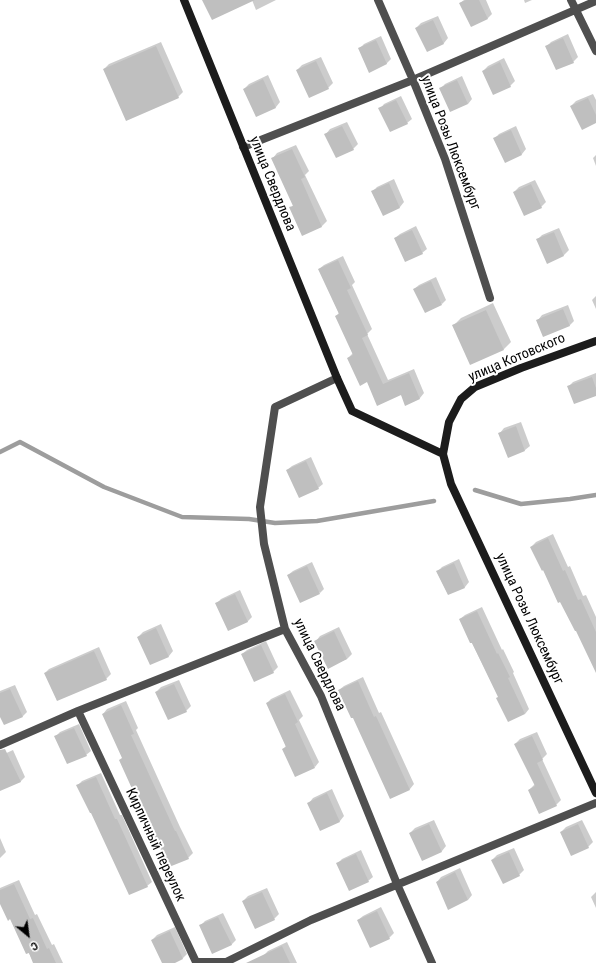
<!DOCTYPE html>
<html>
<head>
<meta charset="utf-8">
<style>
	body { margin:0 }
	#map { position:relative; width:596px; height:963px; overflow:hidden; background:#fff; font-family:"Roboto Condensed",sans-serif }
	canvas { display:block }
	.north { position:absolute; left:8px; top:915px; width:40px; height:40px; -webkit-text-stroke:3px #fff; paint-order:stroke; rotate:151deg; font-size:11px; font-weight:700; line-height:16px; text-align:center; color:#000 }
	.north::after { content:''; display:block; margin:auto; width:14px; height:18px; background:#000; clip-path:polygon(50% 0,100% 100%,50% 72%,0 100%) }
</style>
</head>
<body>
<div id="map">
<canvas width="596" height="963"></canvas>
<div class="north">С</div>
</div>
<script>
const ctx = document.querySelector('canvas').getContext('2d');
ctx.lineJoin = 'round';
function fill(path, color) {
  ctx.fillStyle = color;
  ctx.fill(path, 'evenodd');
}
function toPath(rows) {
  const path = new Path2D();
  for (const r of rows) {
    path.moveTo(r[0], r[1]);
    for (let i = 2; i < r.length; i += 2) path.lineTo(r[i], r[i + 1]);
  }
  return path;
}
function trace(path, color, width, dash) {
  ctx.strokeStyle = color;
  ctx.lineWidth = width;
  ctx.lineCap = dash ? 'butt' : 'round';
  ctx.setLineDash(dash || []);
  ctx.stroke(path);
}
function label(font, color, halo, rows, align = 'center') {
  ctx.font = font + ' "Roboto Condensed",sans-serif';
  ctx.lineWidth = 4;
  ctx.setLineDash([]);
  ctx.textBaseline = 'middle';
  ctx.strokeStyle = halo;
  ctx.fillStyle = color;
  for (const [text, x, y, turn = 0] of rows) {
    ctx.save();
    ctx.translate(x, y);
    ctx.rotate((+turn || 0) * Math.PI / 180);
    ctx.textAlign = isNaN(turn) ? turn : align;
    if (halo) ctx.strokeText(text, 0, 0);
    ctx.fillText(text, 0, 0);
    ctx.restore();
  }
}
const shadow = toPath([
	[203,0,276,0,256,10,252,0],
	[464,0,486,0,492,14,488,18,471,26,460,3],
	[524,0,532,0,525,3],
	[438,16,448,38,444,43,427,50,416,28,421,23],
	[568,34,578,57,573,62,546,47,551,42],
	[381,36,391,59,386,64,359,49,364,44],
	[161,42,183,92,178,97,104,69,109,64],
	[321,57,333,83,328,88,297,70,302,65],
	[504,58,515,81,510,86,483,71,488,66],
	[268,75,280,102,276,107,257,115,244,89,249,84],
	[462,76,472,99,468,104,440,89,445,84],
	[593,94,596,100,596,122,571,106,576,101],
	[401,96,412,119,407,123,380,109,384,104],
	[347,122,358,144,353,149,326,134,330,129],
	[516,126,526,149,522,154,505,161,494,139,499,134],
	[296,145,309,171,305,175,327,221,322,226,303,234,291,208,294,204,273,158,277,153],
	[596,155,596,166,593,158],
	[394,179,404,202,400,207,383,214,372,192,377,187],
	[535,180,546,202,541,207,514,192,519,187],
	[416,226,427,249,422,253,395,238,400,234],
	[559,228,569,250,564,255,548,262,538,239,542,235],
	[343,256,355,282,352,285,372,329,367,334,388,380,414,369,424,393,420,398,406,404,401,394,367,381,348,358,353,353,336,316,339,313,319,269,324,265],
	[436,277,446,300,442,304,414,289,419,285],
	[596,296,596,309,592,300],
	[493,303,511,342,504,349,471,364,454,325,461,318],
	[568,305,574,321,569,326,538,320,542,315],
	[596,373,596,395,568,387,573,382],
	[521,422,530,446,525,450,508,456,500,433,504,428],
	[311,457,323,484,318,488,287,470,292,466],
	[553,534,568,567,570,566,583,596,586,595,596,617,596,670,576,629,531,547,536,542],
	[459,559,469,582,465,587,448,594,437,572,442,567],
	[312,562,324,589,320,593,288,575,293,571],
	[240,590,252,617,247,622,216,604,221,599],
	[482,607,502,650,503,649,514,672,513,673,529,709,525,714,499,697,460,619,465,615],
	[161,624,173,651,169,656,150,663,138,637,143,632],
	[339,627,352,654,347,659,328,667,316,641,320,636],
	[266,641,278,667,273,672,242,654,247,650],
	[99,647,111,674,106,679,57,700,45,673,49,669],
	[363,677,379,713,381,712,414,784,410,789,391,798,353,716,339,690,344,686],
	[179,680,191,706,186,711,156,692,161,687],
	[15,685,27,712,23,716,4,724,0,714,0,691],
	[290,690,303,716,299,720,319,762,315,767,283,749,286,746,267,703,271,699],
	[126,701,138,728,136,730,180,827,193,853,188,858,123,757,103,714,107,709],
	[79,724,91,751,86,755,56,736,60,732],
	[537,732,547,754,542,759,561,800,556,805,529,790,535,784,515,744,520,739],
	[13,750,25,777,20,782,0,785,0,756],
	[101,773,120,815,122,815,152,882,147,886,92,811,78,785,82,781],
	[332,789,344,816,340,821,321,829,309,803,313,798],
	[434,820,446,846,442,851,423,860,410,833,415,828],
	[582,820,593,842,588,847,561,832,566,827],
	[0,838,6,852,0,858],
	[514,848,524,870,519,875,492,860,497,855],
	[361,850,373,877,368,881,337,864,342,859],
	[460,868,472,895,468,900,437,882,441,877],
	[19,880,35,915,37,914,52,945,54,944,63,963,34,963,11,918,0,902,0,888],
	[267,888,279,914,274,919,243,901,248,896],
	[596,892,596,908,591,897],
	[381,907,394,933,389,938,358,920,363,916],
	[223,913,236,940,231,945,200,926,205,921],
	[175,927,187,954,183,958,172,963,163,963,152,940,157,935],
	[287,942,297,963,267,963,263,956,268,951]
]);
const stream = toPath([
	[0,452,20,442,104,487,182,517,249,519,275,523,317,521,434,501],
	[475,490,521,504,570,499,596,495]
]);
const building = toPath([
	[202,0,255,0,212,20],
	[466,0,479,0,488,19,471,27,459,3],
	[433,20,444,44,427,52,415,28],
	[563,38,574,63,556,70,545,46],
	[376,40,387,64,369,73,358,48],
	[156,46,179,98,126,121,103,69],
	[316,61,329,89,309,98,296,70],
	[500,62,511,87,493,95,482,71],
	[263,79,276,108,256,117,243,89],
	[457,80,468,104,450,112,439,88],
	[588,98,596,115,596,123,582,130,570,106],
	[396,100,408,124,390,132,378,108],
	[342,126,354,150,336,158,324,134],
	[511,130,522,155,505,163,493,138],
	[292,149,305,177,301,179,322,227,302,236,289,207,293,206,271,158],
	[389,183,400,208,383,216,371,191],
	[531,184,542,208,524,216,513,192],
	[412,230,423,254,405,262,394,238],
	[554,232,564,256,547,264,536,239],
	[338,260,351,288,347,290,368,335,362,338,383,384,409,373,420,399,405,406,401,395,377,406,367,382,360,386,347,358,353,355,335,316,339,314,318,269],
	[431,281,442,305,425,313,413,289],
	[563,309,570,326,543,337,536,320],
	[486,310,504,350,470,365,452,325],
	[592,377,596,388,596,396,574,404,567,386],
	[516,426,525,451,508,458,498,433],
	[306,461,319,489,299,498,286,470],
	[548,538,563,571,565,570,578,600,581,599,596,632,596,673,576,631,575,631,560,602,558,603,543,570,542,571,530,547],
	[454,563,465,588,448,595,436,571],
	[307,566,320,594,300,603,287,575],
	[235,594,248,622,228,631,215,603],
	[477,611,497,654,498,653,510,677,508,678,525,714,508,722,496,698,498,697,472,643,470,643,459,619],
	[156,628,169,657,150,665,137,637],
	[334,631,347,659,328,669,314,641],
	[261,645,274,673,254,682,241,654],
	[94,651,107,680,57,701,44,673],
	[358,681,374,717,376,716,410,790,390,799,353,718,351,718,338,690],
	[174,684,187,712,168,720,155,692],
	[10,689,23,717,4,725,0,717,0,693],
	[285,694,298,722,295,724,315,768,295,777,282,749,286,747,266,703],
	[121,705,134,734,131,735,175,831,176,831,189,859,169,867,154,835,153,835,119,760,122,758,102,714],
	[74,728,87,756,67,764,54,736],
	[532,736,543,760,537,763,557,806,539,814,528,790,535,786,514,744],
	[5,749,21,782,0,791,0,750],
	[96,777,115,819,117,819,148,887,129,895,91,813,90,813,76,785],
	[327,793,340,822,320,831,307,803],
	[429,824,442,852,422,861,409,833],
	[578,824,589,848,571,856,560,832],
	[509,852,520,876,503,884,491,860],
	[356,854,369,882,349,891,336,863],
	[455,872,468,900,448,910,436,882],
	[14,884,30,919,33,918,47,949,49,948,56,963,33,963,29,953,26,954,10,919,8,921,0,904,0,890],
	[262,892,275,920,255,929,242,901],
	[377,911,390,939,370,948,357,920],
	[218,917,232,945,212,954,199,925],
	[170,931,183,959,175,963,162,963,151,940],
	[282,946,290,963,246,963]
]);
const street = toPath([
	[378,0,413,80,445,159,490,298],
	[571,0,596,51],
	[243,147,413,80,596,1],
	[337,378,275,407,260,507,264,544,285,629,321,696,397,884,432,963],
	[78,711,196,962,226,962,227,963],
	[0,745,78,711,285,629],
	[224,963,311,920,596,803]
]);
const secondary = toPath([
	[184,0,337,378,352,411,443,454],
	[596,341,521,368,475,387,461,399,449,422,443,454,451,484,596,793]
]);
const streetNames = [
	["улица Розы Люксембург",450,143,69],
	["улица Свердлова",272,184,68],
	["улица Котовского",517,358,-23],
	["улица Розы Люксембург",529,619,65],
	["улица Свердлова",319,665,64],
	["Кирпичный переулок",155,845,65]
];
fill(shadow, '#0003');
trace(stream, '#9d9d9d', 4.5);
fill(building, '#bfbfbf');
trace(street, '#4f4f4f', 8);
trace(secondary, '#1c1c1c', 8);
label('14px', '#000', '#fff', streetNames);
</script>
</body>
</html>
